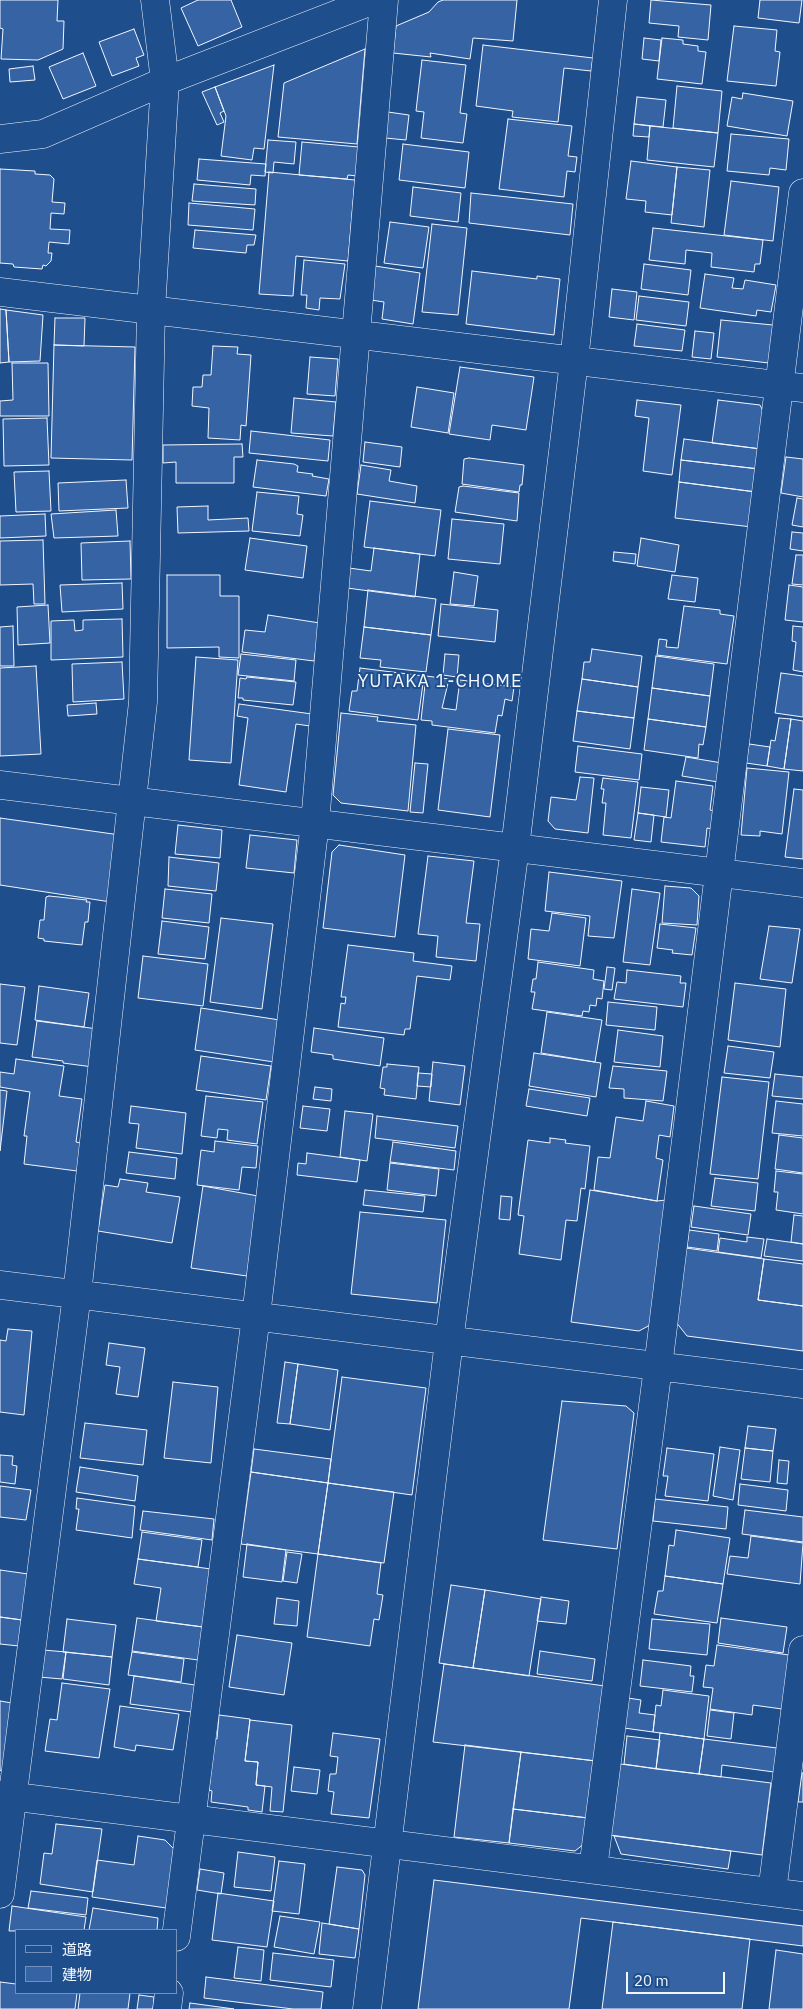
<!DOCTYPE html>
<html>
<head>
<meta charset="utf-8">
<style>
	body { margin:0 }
	#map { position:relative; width:803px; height:2009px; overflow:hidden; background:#1f4e8c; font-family:"IBM Plex Sans","Noto Sans JP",sans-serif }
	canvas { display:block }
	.legend { position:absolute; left:15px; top:1929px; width:162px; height:65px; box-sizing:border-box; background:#1f4e8c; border:1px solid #7391ba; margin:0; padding:6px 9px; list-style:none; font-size:15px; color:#f2f6ff }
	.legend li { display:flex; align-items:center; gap:10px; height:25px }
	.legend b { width:25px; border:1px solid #7391ba }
	.scale { position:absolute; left:626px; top:1972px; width:99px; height:22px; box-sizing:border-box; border:2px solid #f2f6ff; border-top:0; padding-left:6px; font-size:15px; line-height:18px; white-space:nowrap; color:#f2f6ff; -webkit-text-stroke:4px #1f4e8c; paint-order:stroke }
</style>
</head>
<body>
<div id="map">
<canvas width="803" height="2009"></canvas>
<ul class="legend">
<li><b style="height:6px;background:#1f4e8c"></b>道路</li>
<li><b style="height:14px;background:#3563a3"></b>建物</li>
</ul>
<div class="scale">20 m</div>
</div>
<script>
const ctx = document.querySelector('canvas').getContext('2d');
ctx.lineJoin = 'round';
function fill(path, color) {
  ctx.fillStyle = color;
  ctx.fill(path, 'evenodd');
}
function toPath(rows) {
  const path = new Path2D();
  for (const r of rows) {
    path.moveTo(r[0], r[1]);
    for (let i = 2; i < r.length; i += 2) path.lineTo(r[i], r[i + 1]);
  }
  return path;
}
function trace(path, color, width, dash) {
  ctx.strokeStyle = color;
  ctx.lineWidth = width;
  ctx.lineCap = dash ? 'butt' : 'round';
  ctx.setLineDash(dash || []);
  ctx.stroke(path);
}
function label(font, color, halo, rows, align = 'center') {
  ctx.font = font + ' "IBM Plex Sans",sans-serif';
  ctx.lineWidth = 4;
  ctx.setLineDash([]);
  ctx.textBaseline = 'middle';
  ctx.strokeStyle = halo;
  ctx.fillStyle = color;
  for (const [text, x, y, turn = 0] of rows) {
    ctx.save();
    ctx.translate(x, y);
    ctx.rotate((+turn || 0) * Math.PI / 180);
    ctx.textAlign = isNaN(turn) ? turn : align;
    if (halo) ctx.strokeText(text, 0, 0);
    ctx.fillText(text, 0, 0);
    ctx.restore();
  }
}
const building = toPath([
	[0,0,58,0,57,21,64,21,63,49,38,60,1,59,3,29,0,28,0,0],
	[198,0,231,0,242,27,198,46,181,8,198,0],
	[443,0,517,0,513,41,473,38,470,59,430,53,431,57,393,53,396,26,429,12,438,2,443,0],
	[651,0,711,5,708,40,678,37,679,26,649,23,651,0],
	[760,0,802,0,799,23,758,18,760,0],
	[734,26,777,30,775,51,780,52,776,86,727,81,734,26],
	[134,29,144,55,136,58,139,66,112,76,99,42,134,29],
	[644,38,661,40,659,61,642,59,644,38],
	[662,38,683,40,683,44,698,46,698,51,706,52,702,84,657,79,662,38],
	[483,45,593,58,591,71,564,68,558,122,512,117,513,111,476,106,483,45],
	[365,49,357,144,278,137,284,83,365,49],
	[83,53,96,86,63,99,49,67,83,53],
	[422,60,466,65,460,113,467,114,463,143,421,138,424,112,416,111,422,60],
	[274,65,264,149,254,148,252,160,221,156,226,116,215,87,274,65],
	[33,66,35,80,10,82,9,69,33,66],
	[677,86,722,91,718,133,673,128,677,86],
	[215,87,224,111,220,113,224,122,217,125,202,92,215,87],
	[743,93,793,101,787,136,727,126,732,97,742,99,743,93],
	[637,97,666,100,663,127,634,124,637,97],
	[388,112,409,115,406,140,385,138,388,112],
	[508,119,572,126,568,156,577,157,575,172,567,171,564,197,499,189,508,119],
	[634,124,650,126,649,137,633,136,634,124],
	[650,126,718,133,714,167,647,160,650,126],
	[731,134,789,139,786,170,770,168,769,175,727,171,731,134],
	[268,140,296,142,294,164,274,162,273,173,265,172,268,140],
	[302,142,359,147,357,176,348,175,347,179,299,175,302,142],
	[403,144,469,152,465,188,399,180,403,144],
	[199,159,266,164,265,176,251,175,250,185,197,180,199,159],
	[631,161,677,167,672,215,645,212,646,201,626,199,631,161],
	[677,167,710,170,704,227,671,223,677,167],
	[0,169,35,171,35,174,50,175,54,179,52,202,65,203,64,214,51,213,50,229,70,230,69,244,49,242,48,253,52,253,51,261,46,266,43,265,42,269,14,267,13,264,0,263,0,169],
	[269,172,355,180,348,261,296,256,293,296,259,294,269,172],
	[731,181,779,187,773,241,724,235,731,181],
	[194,184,256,189,255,205,192,201,194,184],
	[413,187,461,193,458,222,410,216,413,187],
	[471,193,573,204,570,235,469,223,471,193],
	[189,203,255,209,253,230,188,225,189,203],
	[390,222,429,227,423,268,384,263,390,222],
	[432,224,467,228,458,315,422,312,432,224],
	[653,228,763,240,760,264,755,264,754,272,711,267,712,253,686,250,685,264,649,260,653,228],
	[195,230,256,235,254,245,247,245,246,253,193,248,195,230],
	[304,260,345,264,340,299,320,298,319,310,306,308,307,295,301,295,304,260],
	[644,264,691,270,688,295,641,289,644,264],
	[375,266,420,273,413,324,382,319,384,302,371,300,375,266],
	[472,271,537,279,537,276,560,279,554,335,466,324,472,271],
	[705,274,734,278,732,288,743,289,745,280,776,285,771,312,757,310,756,316,700,308,705,274],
	[612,289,637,292,634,320,609,317,612,289],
	[639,296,689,302,686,326,636,320,639,296],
	[0,309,6,310,9,362,0,363,0,309],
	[6,310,43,315,40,361,9,362,6,310],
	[55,318,85,318,84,346,54,345,55,318],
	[721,320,773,325,769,363,717,357,721,320],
	[637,324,685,330,682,351,634,346,637,324],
	[695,331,714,333,711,359,692,357,695,331],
	[54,345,135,347,132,460,51,458,54,345],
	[213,346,238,347,237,354,251,355,246,426,241,425,240,440,208,438,209,408,192,406,193,387,202,387,203,375,211,375,213,346],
	[310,357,338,359,335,396,307,394,310,357],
	[12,363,48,363,49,416,0,416,0,401,13,400,12,363],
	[460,367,534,377,526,430,492,425,490,440,449,434,460,367],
	[417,387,454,393,448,433,411,427,417,387],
	[294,398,336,402,333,436,291,433,294,398],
	[637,400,681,405,672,475,643,471,649,418,635,416,637,400],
	[718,400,760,405,765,415,761,449,712,443,718,400],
	[47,418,49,465,4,466,3,419,47,418],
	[251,431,330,440,328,461,249,453,251,431],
	[684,439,761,449,759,469,681,460,684,439],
	[365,442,402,447,400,467,363,462,365,442],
	[242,444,243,457,234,457,234,483,176,483,176,462,163,463,163,445,242,444],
	[786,457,803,459,803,497,781,493,786,457],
	[469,458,524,465,522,485,520,485,519,492,462,484,464,459,469,458],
	[257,460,294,464,298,466,297,472,313,474,312,476,329,479,326,496,253,487,257,460],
	[681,460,759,469,756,492,679,482,681,460],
	[361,465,391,470,389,481,417,486,415,503,357,494,361,465],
	[49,471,51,511,16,512,14,472,49,471],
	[126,480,128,508,59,511,58,483,126,480],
	[679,482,756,492,752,527,675,518,679,482],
	[463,486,519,493,517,521,455,512,459,487,463,486],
	[257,492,299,496,297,514,303,515,300,536,252,531,257,492],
	[797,498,803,499,803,527,792,525,797,498],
	[370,501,441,510,435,556,364,547,370,501],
	[208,506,208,520,248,518,249,531,178,533,177,507,208,506],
	[116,510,118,536,54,538,51,514,116,510],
	[45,514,46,536,0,538,0,516,45,514],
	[452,519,504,524,500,564,448,559,452,519],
	[792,532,803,533,803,551,790,549,792,532],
	[250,538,307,546,303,578,245,570,250,538],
	[641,538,679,545,675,572,637,566,641,538],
	[43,540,45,604,34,604,33,584,0,585,0,541,43,540],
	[130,541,131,579,82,580,81,543,130,541],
	[374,548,420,554,415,597,347,588,349,568,371,571,374,548],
	[614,552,636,554,635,564,613,561,614,552],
	[796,555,803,555,803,585,792,584,796,555],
	[454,572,478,576,474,606,450,604,454,572],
	[167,575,220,575,220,596,239,596,239,658,219,657,219,647,167,648,167,575],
	[672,575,698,578,695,602,668,599,672,575],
	[122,583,123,609,62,612,60,585,122,583],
	[789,585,803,587,803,622,785,620,789,585],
	[368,590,436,599,431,635,364,627,368,590],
	[441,604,498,610,495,642,438,636,441,604],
	[48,605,50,643,18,645,17,607,48,605],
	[684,606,720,610,720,614,734,616,727,664,657,655,659,639,667,640,666,647,678,648,684,606],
	[268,615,320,623,314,661,242,652,245,630,265,632,268,615],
	[122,619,123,657,51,660,51,621,74,620,75,631,83,630,83,620,122,619],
	[13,626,14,666,0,666,0,627,13,626],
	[793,626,803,627,803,672,793,670,796,642,792,641,793,626],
	[364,627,431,635,426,672,380,667,381,660,360,658,364,627],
	[592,649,642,656,638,687,582,679,584,662,590,662,592,649],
	[241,654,296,660,294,681,238,675,241,654],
	[445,654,459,655,457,677,443,675,445,654],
	[656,656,714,664,710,696,652,688,656,656],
	[196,657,238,660,231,763,189,760,196,657],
	[122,662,124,699,73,702,72,664,122,662],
	[36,666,41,754,0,756,0,668,36,666],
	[360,668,424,676,418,720,349,711,352,691,357,691,360,668],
	[781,673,803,676,803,717,775,713,781,673],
	[426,676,449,679,442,708,456,710,460,680,514,687,512,701,505,699,502,716,498,715,495,733,432,725,432,721,421,720,426,676],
	[247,677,296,682,293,705,243,700,243,698,238,698,240,678,246,679,247,677],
	[582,679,638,687,634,718,577,711,582,679],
	[652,688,710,696,706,727,648,719,652,688],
	[96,703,97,714,68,716,67,705,96,703],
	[239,704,312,714,310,726,296,724,286,792,239,785,248,718,237,716,239,704],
	[577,711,634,718,630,749,573,741,577,711],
	[341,713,378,717,377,721,416,725,408,811,341,803,333,795,341,713],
	[779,718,791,719,784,769,767,766,771,740,775,741,779,718],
	[648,719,706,727,703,745,699,744,698,758,644,750,648,719],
	[791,719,803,721,803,771,784,769,791,719],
	[448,729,500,735,490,817,438,810,448,729],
	[749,744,770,747,767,766,746,763,749,744],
	[578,746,642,754,639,780,575,772,578,746],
	[686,757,722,763,718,782,682,776,686,757],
	[415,763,428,764,423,813,410,812,415,763],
	[747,768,789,772,782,834,760,831,760,836,741,835,747,768],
	[580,777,594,778,588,833,555,829,548,821,551,797,576,800,580,777],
	[603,778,638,782,631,838,603,835,606,803,602,803,604,789,601,789,603,778],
	[676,781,713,786,710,810,715,811,713,829,707,828,705,847,661,842,664,817,671,818,676,781],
	[641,787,669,790,666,817,638,813,641,787],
	[794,789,803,790,803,859,785,857,794,789],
	[638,813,654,815,651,842,634,840,638,813],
	[0,818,120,835,111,902,0,885,0,818],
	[178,825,222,830,220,858,175,854,178,825],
	[250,835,297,840,294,873,246,868,250,835],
	[339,845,405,855,395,937,323,928,332,852,339,845],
	[428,856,474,861,466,923,480,924,476,961,436,957,438,936,418,934,428,856],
	[169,857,219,863,216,891,168,886,169,857],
	[549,872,622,881,614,938,588,936,590,916,545,911,549,872],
	[665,886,691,888,699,896,697,925,662,923,665,886],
	[165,889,212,894,209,923,162,918,165,889],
	[632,889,660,893,650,965,623,962,632,889],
	[49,896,87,900,86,902,90,902,88,922,85,922,82,945,44,941,44,939,38,938,40,920,44,920,46,897,49,896],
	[552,913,586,918,580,966,528,959,531,929,549,931,552,913],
	[221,918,273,924,262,1009,210,1002,221,918],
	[162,921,209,927,205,959,158,954,162,921],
	[660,924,696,928,692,955,672,953,673,950,657,948,660,924],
	[769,926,800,929,792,983,760,979,769,926],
	[348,945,414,953,413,961,452,966,450,980,417,976,410,1029,405,1029,404,1035,338,1027,341,1003,345,1004,346,997,341,997,348,945],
	[143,956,208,964,203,1006,138,998,143,956],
	[538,962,594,970,593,979,604,981,602,999,597,998,596,1006,590,1005,589,1012,583,1011,582,1016,532,1009,535,992,531,992,533,979,536,979,538,962],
	[607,967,615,968,612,990,604,989,607,967],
	[627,970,681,976,680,983,686,983,683,1007,614,999,617,982,626,983,627,970],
	[735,983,786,989,780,1047,728,1040,735,983],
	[0,984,25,987,17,1045,0,1043,0,984],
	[39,986,89,993,84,1027,35,1020,39,986],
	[608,1002,657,1007,655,1030,606,1025,608,1002],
	[201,1008,280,1020,274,1062,195,1050,201,1008],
	[547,1012,602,1020,595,1062,541,1053,547,1012],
	[37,1021,98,1029,93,1067,63,1063,63,1061,32,1057,37,1021],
	[314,1028,384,1038,380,1066,333,1059,333,1055,311,1052,314,1028],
	[618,1030,663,1036,660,1067,614,1062,618,1030],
	[728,1046,774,1052,770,1078,724,1073,728,1046],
	[534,1053,601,1063,596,1097,529,1086,534,1053],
	[201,1056,271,1066,266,1100,196,1090,201,1056],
	[16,1059,64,1066,59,1096,82,1099,76,1142,81,1143,77,1171,24,1164,27,1136,24,1136,30,1092,0,1087,0,1072,14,1074,16,1059],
	[433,1062,465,1066,460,1105,429,1101,433,1062],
	[387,1064,419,1067,416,1099,384,1095,385,1089,380,1088,383,1067,387,1067,387,1064],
	[613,1066,667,1071,663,1101,624,1098,624,1089,609,1088,613,1066],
	[418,1073,432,1074,431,1087,417,1086,418,1073],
	[775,1074,803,1077,803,1099,772,1096,775,1074],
	[722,1077,769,1082,758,1179,710,1174,722,1077],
	[315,1087,332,1089,331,1101,313,1099,315,1087],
	[529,1089,590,1098,587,1116,526,1106,529,1089],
	[0,1090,7,1091,0,1151,0,1090],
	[206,1096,263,1102,257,1144,227,1140,228,1130,218,1129,217,1138,201,1136,206,1096],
	[646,1101,674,1106,670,1137,659,1135,656,1158,663,1160,657,1201,594,1190,598,1157,610,1158,616,1117,643,1121,646,1101],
	[776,1101,803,1104,803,1136,772,1133,776,1101],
	[131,1106,186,1113,182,1154,136,1148,139,1124,129,1123,131,1106],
	[303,1106,330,1109,327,1131,300,1128,303,1106],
	[345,1111,373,1114,367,1161,340,1157,345,1111],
	[377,1116,458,1126,455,1148,375,1138,377,1116],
	[779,1135,803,1138,803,1173,775,1169,779,1135],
	[550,1138,566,1140,565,1143,590,1146,585,1189,581,1188,577,1221,566,1220,561,1260,519,1254,524,1216,518,1215,528,1140,550,1143,550,1138],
	[215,1141,258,1146,256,1168,242,1167,239,1190,197,1185,201,1150,214,1152,215,1141],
	[393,1142,456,1151,454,1170,390,1162,393,1142],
	[129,1152,177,1158,175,1179,126,1173,129,1152],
	[307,1153,360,1160,357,1182,297,1175,298,1163,306,1164,307,1153],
	[390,1163,439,1169,436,1196,387,1190,390,1163],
	[776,1171,803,1174,803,1214,776,1210,778,1192,774,1192,776,1171],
	[715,1178,758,1183,755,1211,711,1206,715,1178],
	[120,1179,148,1183,146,1192,180,1197,172,1243,98,1231,105,1185,118,1187,120,1179],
	[203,1186,258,1196,247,1276,191,1268,203,1186],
	[365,1190,425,1196,423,1212,363,1205,365,1190],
	[590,1190,657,1201,666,1200,650,1325,639,1331,571,1322,590,1190],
	[501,1196,512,1197,510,1220,499,1219,501,1196],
	[694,1206,751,1214,748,1235,691,1227,694,1206],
	[360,1212,446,1220,437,1303,351,1294,360,1212],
	[794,1215,803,1216,803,1244,791,1242,794,1215],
	[689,1230,719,1234,717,1251,687,1247,689,1230],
	[747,1237,764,1239,761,1258,718,1252,720,1238,747,1242,747,1237],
	[767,1239,803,1244,803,1261,764,1256,767,1239],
	[686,1248,764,1259,758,1300,803,1306,803,1351,687,1336,676,1322,686,1248],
	[764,1259,803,1264,803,1306,758,1300,764,1259],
	[8,1329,32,1331,24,1415,0,1412,0,1340,6,1341,8,1329],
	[109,1343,145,1348,138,1397,116,1394,120,1367,106,1365,109,1343],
	[285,1362,298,1364,290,1424,277,1423,285,1362],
	[298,1364,338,1370,330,1430,290,1424,298,1364],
	[342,1377,426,1388,412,1495,328,1483,342,1377],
	[173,1382,218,1387,211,1463,164,1458,173,1382],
	[562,1401,626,1406,634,1413,617,1549,543,1540,562,1401],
	[85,1423,147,1430,143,1465,80,1458,85,1423],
	[748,1426,776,1429,773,1451,745,1448,748,1426],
	[720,1447,740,1450,733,1500,713,1496,720,1447],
	[667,1448,714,1454,708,1501,665,1496,668,1476,663,1476,667,1448],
	[745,1448,773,1451,770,1482,741,1479,745,1448],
	[254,1449,331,1459,328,1483,251,1472,254,1449],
	[0,1455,13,1456,12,1465,17,1466,15,1484,0,1482,0,1455],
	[779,1460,789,1461,787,1484,777,1483,779,1460],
	[80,1467,138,1476,135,1501,76,1492,80,1467],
	[251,1472,328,1483,318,1554,241,1544,251,1472],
	[328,1483,394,1492,384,1563,318,1554,328,1483],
	[740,1484,788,1490,786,1511,738,1505,740,1484],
	[0,1486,31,1490,26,1520,0,1517,0,1486],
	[77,1498,135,1506,132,1538,76,1530,79,1509,76,1509,77,1498],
	[655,1499,728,1507,726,1529,653,1521,655,1499],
	[745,1510,803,1517,803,1542,742,1534,745,1510],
	[143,1511,214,1519,212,1540,140,1530,143,1511],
	[676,1530,730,1538,723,1584,665,1576,669,1545,674,1546,676,1530],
	[142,1532,202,1540,198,1567,138,1559,142,1532],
	[751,1536,803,1543,800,1584,727,1574,730,1556,748,1558,751,1536],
	[247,1544,286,1550,282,1582,243,1577,247,1544],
	[287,1552,302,1554,297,1583,283,1581,287,1552],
	[318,1554,381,1563,377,1594,383,1595,379,1620,374,1619,370,1646,307,1637,318,1554],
	[138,1559,211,1569,203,1627,156,1621,161,1588,134,1584,138,1559],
	[0,1570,28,1574,22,1620,0,1617,0,1570],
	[665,1576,723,1584,717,1623,654,1614,658,1591,663,1591,665,1576],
	[451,1585,485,1590,473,1668,439,1663,451,1585],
	[485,1590,541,1599,529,1676,473,1668,485,1590],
	[541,1597,569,1601,566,1624,537,1621,541,1597],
	[277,1598,299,1601,297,1626,274,1624,277,1598],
	[0,1617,22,1620,19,1646,0,1644,0,1617],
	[137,1618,203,1627,198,1660,132,1651,137,1618],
	[721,1618,787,1627,783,1653,718,1643,721,1618],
	[67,1619,116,1625,112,1657,63,1652,67,1619],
	[652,1619,710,1624,707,1655,649,1649,652,1619],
	[237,1635,292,1643,284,1695,229,1687,237,1635],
	[717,1645,789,1655,782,1709,753,1705,752,1715,710,1709,713,1688,703,1687,706,1665,714,1666,717,1645],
	[43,1650,66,1652,62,1679,39,1677,43,1650],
	[540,1651,595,1659,592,1681,537,1674,540,1651],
	[66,1652,112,1657,109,1685,63,1679,66,1652],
	[132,1652,184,1659,181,1682,128,1675,132,1652],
	[643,1660,691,1666,690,1676,694,1676,692,1692,640,1686,643,1660],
	[444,1664,605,1686,596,1761,433,1742,444,1664],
	[134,1676,195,1685,192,1712,130,1704,134,1676],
	[62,1683,110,1689,99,1758,45,1751,50,1719,57,1720,62,1683],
	[663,1690,709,1696,704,1739,653,1732,656,1705,661,1706,663,1690],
	[628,1698,641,1700,639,1713,655,1715,653,1732,624,1728,628,1698],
	[0,1701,12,1703,4,1768,0,1771,0,1701],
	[120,1706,179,1714,173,1750,136,1745,135,1751,114,1747,120,1706],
	[710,1710,734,1713,731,1739,707,1736,710,1710],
	[219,1715,250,1719,245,1761,258,1762,256,1785,265,1786,262,1812,248,1810,248,1807,211,1802,212,1791,209,1790,214,1739,217,1739,219,1715],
	[250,1720,292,1725,283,1812,270,1811,272,1787,256,1785,258,1762,245,1761,250,1720],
	[333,1733,380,1739,369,1818,331,1814,334,1792,328,1791,330,1774,336,1774,338,1757,330,1756,333,1733],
	[660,1733,704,1739,699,1774,656,1769,660,1733],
	[627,1736,660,1740,656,1769,624,1764,627,1736],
	[704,1739,777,1748,774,1772,722,1765,721,1777,699,1774,704,1739],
	[465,1745,521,1752,509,1843,454,1837,465,1745],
	[521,1752,596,1761,588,1818,513,1809,521,1752],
	[620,1764,771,1783,762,1855,610,1835,620,1764],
	[294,1767,320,1770,317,1794,291,1791,294,1767],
	[802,1773,803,1773,803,1802,798,1802,802,1773],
	[513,1809,588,1818,585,1843,575,1851,509,1843,513,1809],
	[56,1824,102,1829,93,1892,40,1884,44,1853,52,1854,56,1824],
	[138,1836,165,1840,175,1850,166,1908,92,1897,97,1860,134,1865,138,1836],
	[614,1836,731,1851,728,1869,621,1854,614,1836],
	[238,1852,275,1857,271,1891,234,1887,238,1852],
	[279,1861,305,1864,299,1914,272,1911,279,1861],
	[337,1867,362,1870,365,1875,359,1929,329,1924,337,1867],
	[200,1869,224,1873,221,1894,197,1890,200,1869],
	[434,1880,803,1926,803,1946,581,1918,569,2009,418,2009,434,1880],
	[31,1891,88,1898,86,1915,28,1908,31,1891],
	[218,1893,274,1901,267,1947,212,1940,218,1893],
	[12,1906,86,1917,84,1930,9,1931,12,1906],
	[93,1908,158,1918,157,1930,89,1930,93,1908],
	[280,1916,320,1922,314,1954,274,1947,280,1916],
	[613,1922,750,1939,742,2009,602,2009,613,1922],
	[322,1923,359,1929,355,1958,319,1954,322,1923],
	[238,1947,264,1950,261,1981,234,1978,238,1947],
	[776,1950,803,1954,803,2009,769,2009,776,1950],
	[273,1953,334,1960,331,1987,270,1980,273,1953],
	[206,1977,323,1992,321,2009,293,2009,204,1998,206,1977],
	[0,1982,16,1984,16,1993,77,1993,75,2009,0,2009,0,1982],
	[80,1993,130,1993,128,2009,78,2009,80,1993],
	[139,1995,154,1997,153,2009,137,2009,139,1995],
	[190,2003,234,2009,189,2009,190,2003]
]);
const minor = toPath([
	[0,139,43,134,165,81,374,0],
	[0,292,803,388],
	[0,785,803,883],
	[0,1285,803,1384],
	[0,1795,803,1896],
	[593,1869,658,1367,803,193],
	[772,1892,803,1650],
	[0,1894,77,1294,143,702,151,310,165,81,155,0],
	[176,1937,256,1316,315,823,384,0],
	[167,2009,169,1993],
	[367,2009,449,1341,515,848,574,361,613,0]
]);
const neighbourhoodNames = [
	["YUTAKA 1-CHOME",440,682]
];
fill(building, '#3563a3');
trace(building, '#f2f6ff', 1);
trace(minor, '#f2f6ff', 29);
trace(minor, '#1f4e8c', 28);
ctx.letterSpacing = '1px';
label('18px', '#f2f6ff', '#1f4e8c', neighbourhoodNames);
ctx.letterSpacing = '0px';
</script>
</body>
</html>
